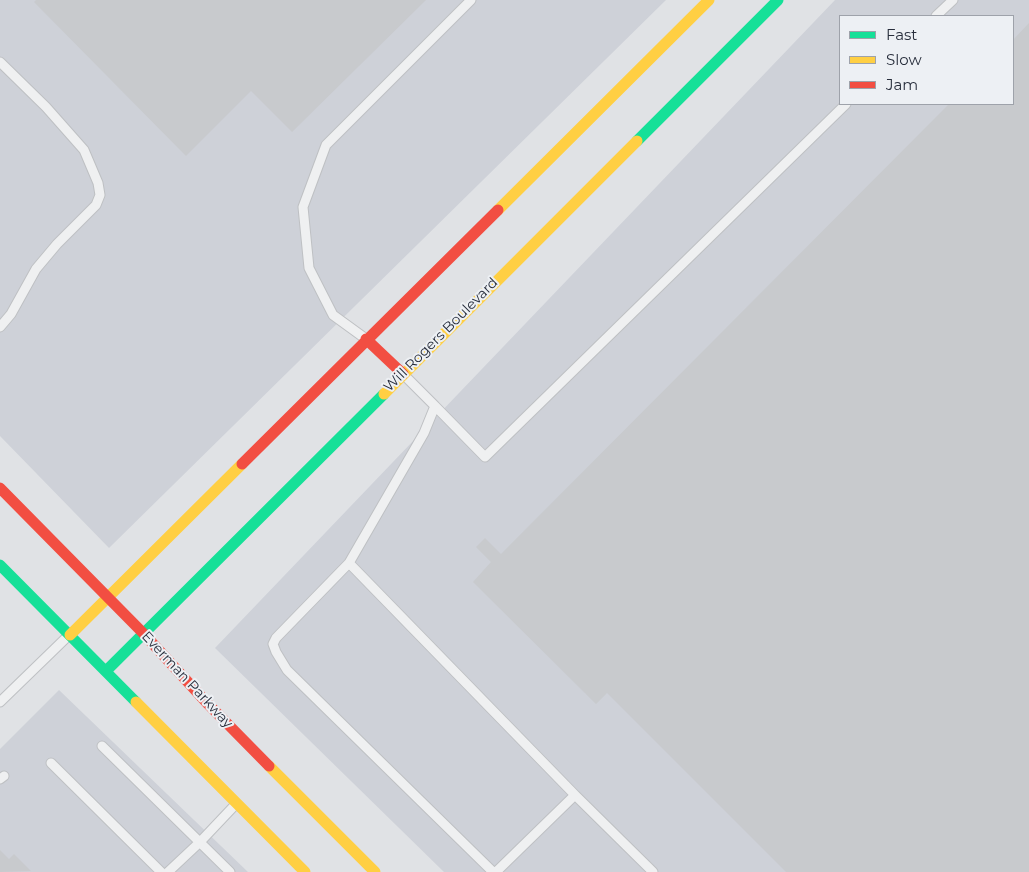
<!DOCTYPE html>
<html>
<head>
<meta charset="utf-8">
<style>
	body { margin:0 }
	#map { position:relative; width:1029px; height:872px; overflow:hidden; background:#e0e2e5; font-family:Montserrat,sans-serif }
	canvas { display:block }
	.legend { position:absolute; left:839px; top:15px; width:175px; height:90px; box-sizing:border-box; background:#edf0f4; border:1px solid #9ea2aa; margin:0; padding:6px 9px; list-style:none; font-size:15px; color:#282e3c }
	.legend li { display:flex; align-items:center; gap:10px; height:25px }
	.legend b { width:25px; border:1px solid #9ea2aa }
</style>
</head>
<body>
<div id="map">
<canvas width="1029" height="872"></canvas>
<ul class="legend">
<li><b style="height:6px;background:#16e098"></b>Fast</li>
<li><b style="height:6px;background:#ffcf43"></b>Slow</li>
<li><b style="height:6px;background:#f24e42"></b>Jam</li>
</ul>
</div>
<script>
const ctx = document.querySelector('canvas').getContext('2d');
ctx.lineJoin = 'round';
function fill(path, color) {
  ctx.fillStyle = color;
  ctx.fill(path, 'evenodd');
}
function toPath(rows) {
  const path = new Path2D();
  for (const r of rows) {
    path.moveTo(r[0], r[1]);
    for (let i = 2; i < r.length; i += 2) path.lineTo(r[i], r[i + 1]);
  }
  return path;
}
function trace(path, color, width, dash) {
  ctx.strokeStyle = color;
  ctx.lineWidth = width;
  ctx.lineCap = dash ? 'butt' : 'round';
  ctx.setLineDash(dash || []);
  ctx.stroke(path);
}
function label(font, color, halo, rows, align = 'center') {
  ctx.font = font + ' Montserrat,sans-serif';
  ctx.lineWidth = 4;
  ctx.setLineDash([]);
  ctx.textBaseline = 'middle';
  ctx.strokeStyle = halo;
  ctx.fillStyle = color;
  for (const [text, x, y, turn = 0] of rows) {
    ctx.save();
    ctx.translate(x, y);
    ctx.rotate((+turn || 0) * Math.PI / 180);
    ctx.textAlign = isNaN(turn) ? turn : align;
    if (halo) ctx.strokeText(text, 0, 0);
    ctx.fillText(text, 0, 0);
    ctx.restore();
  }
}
const built = toPath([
	[0,0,666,0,109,548,0,436],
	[835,0,1029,0,1029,872,444,872,215,648],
	[840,16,1013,16,1013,104,840,104],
	[59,690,248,872,0,872,0,749]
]);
const building = toPath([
	[36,0,426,0,292,132,251,91,186,156,34,2],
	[1029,23,1029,872,786,872,607,693,596,704,473,582,491,562,476,547,485,538,501,554,949,104,1013,104,1013,40],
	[0,850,9,859,14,854,31,871,0,872]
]);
const lane = toPath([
	[936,16,953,0],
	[0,62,46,107,84,150,98,183,100,195,96,205,57,244,36,269,11,314,0,327],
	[366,339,333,315,309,268,303,207,326,145,471,0],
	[405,376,435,406,424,433,349,563,575,795,496,872],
	[435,406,485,457,846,104],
	[349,563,276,638,273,644,276,652,287,670,493,872],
	[0,702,68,636],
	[102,746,230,872],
	[51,763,161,872],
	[0,779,4,776],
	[575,795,653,872],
	[168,872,200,842,235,805]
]);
const fast = toPath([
	[637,141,778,0],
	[0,565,136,702],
	[106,671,384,394]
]);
const slow = toPath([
	[498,210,709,0],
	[384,394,637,141],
	[70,635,242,464],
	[136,702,305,872],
	[269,766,375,872]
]);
const jam = toPath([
	[366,339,403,374],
	[242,464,498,210],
	[0,488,143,633,208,704,269,766]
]);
const streetNames = [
	["Will Rogers Boulevard",441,335,-45],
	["Everman Parkway",187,680,47]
];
fill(built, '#ced1d8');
fill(building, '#c8cacd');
trace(lane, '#bec0c3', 11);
trace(lane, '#eff0f1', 9);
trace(fast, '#16e098', 11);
trace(slow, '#ffcf43', 11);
trace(jam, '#f24e42', 11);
label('14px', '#282e3c', '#edf0f4', streetNames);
</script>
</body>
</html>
